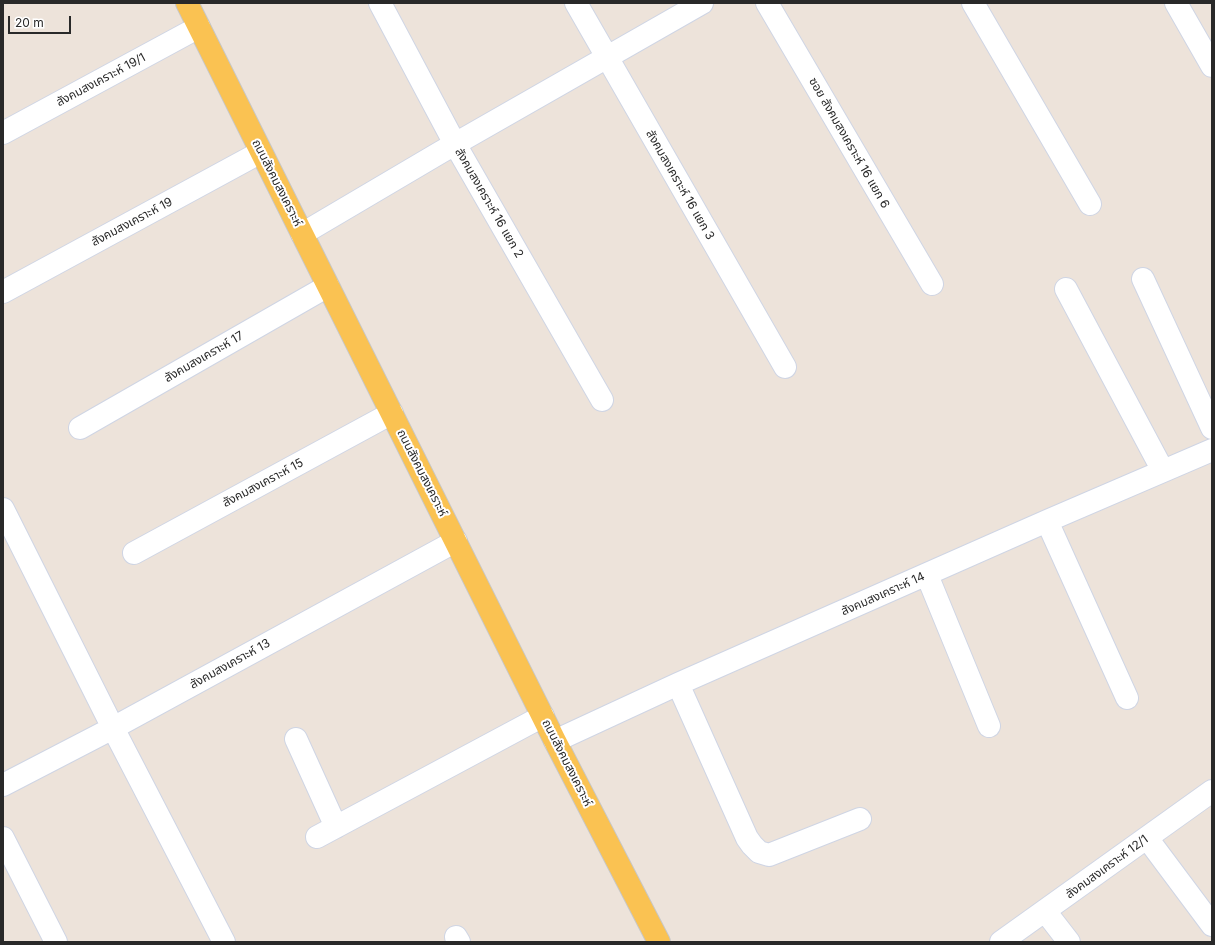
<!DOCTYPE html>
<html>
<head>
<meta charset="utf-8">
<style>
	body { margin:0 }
	#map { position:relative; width:1215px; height:945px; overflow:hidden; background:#ede3da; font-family:Inter,sans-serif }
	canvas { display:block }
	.frame { position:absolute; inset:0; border:4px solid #292929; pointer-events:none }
	.scale { position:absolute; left:8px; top:16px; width:63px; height:18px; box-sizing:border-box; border:2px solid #292929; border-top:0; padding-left:5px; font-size:12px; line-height:14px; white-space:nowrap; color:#292929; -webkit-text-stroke:3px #fff; paint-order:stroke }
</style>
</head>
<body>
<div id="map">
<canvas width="1215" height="945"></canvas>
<div class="frame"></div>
<div class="scale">20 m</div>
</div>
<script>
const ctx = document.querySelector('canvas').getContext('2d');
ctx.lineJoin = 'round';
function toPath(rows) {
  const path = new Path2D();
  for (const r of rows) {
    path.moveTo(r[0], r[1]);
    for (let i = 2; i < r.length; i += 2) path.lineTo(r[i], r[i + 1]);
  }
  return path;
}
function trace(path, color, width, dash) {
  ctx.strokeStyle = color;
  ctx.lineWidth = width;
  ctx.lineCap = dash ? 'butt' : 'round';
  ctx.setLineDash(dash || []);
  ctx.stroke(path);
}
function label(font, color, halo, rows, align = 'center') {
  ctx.font = font + ' Inter,"Noto Sans Thai",sans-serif';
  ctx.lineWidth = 4;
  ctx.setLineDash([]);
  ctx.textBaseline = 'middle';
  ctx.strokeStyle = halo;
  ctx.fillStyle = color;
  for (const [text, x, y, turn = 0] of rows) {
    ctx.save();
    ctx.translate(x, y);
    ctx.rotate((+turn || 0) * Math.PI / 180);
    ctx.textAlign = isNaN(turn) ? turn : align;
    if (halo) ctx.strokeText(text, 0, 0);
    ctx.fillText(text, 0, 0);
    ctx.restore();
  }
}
const minor = toPath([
	[380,3,455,144,602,400],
	[576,3,785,367],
	[767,3,932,284],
	[973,3,1090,204],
	[1176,3,1212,66],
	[3,133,199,27],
	[302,234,441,152,702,3],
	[1143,279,1212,428],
	[1066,289,1163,471],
	[3,292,261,152],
	[80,428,328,286],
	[3,509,113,728,224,942],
	[1047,521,1127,698],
	[134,553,392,413],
	[927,575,989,726],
	[678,684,747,838,752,845,759,852,769,855,860,819],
	[296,739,336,827],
	[555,741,678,684,1047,521,1212,450],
	[3,785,113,728,456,541],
	[317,837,543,716],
	[3,838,56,942],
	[1147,838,1212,925],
	[1045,911,1069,942],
	[456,937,459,942],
	[1001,942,1212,791]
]);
const major = toPath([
	[187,3,555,741,659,942]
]);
const streetNames = [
	["สังคมสงเคราะห์ 19/1",101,80,-28],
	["ซอย สังคมสงเคราะห์ 16 แยก 6",849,143,60],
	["ถนนสังคมสงเคราะห์",277,183,63],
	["สังคมสงเคราะห์ 16 แยก 3",680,185,60],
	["สังคมสงเคราะห์ 16 แยก 2",489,203,60],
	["สังคมสงเคราะห์ 19",132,222,-28],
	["สังคมสงเคราะห์ 17",204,357,-30],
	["ถนนสังคมสงเคราะห์",422,473,63],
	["สังคมสงเคราะห์ 15",263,483,-28],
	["สังคมสงเคราะห์ 14",883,594,-24],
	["สังคมสงเคราะห์ 13",230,664,-29],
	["ถนนสังคมสงเคราะห์",567,763,63],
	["สังคมสงเคราะห์ 12/1",1107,867,-36]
];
trace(minor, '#cfd5e4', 24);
trace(major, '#c7c7c7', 24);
trace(minor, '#fff', 22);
trace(major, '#fac252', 22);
label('12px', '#292929', '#fff', streetNames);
</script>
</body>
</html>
